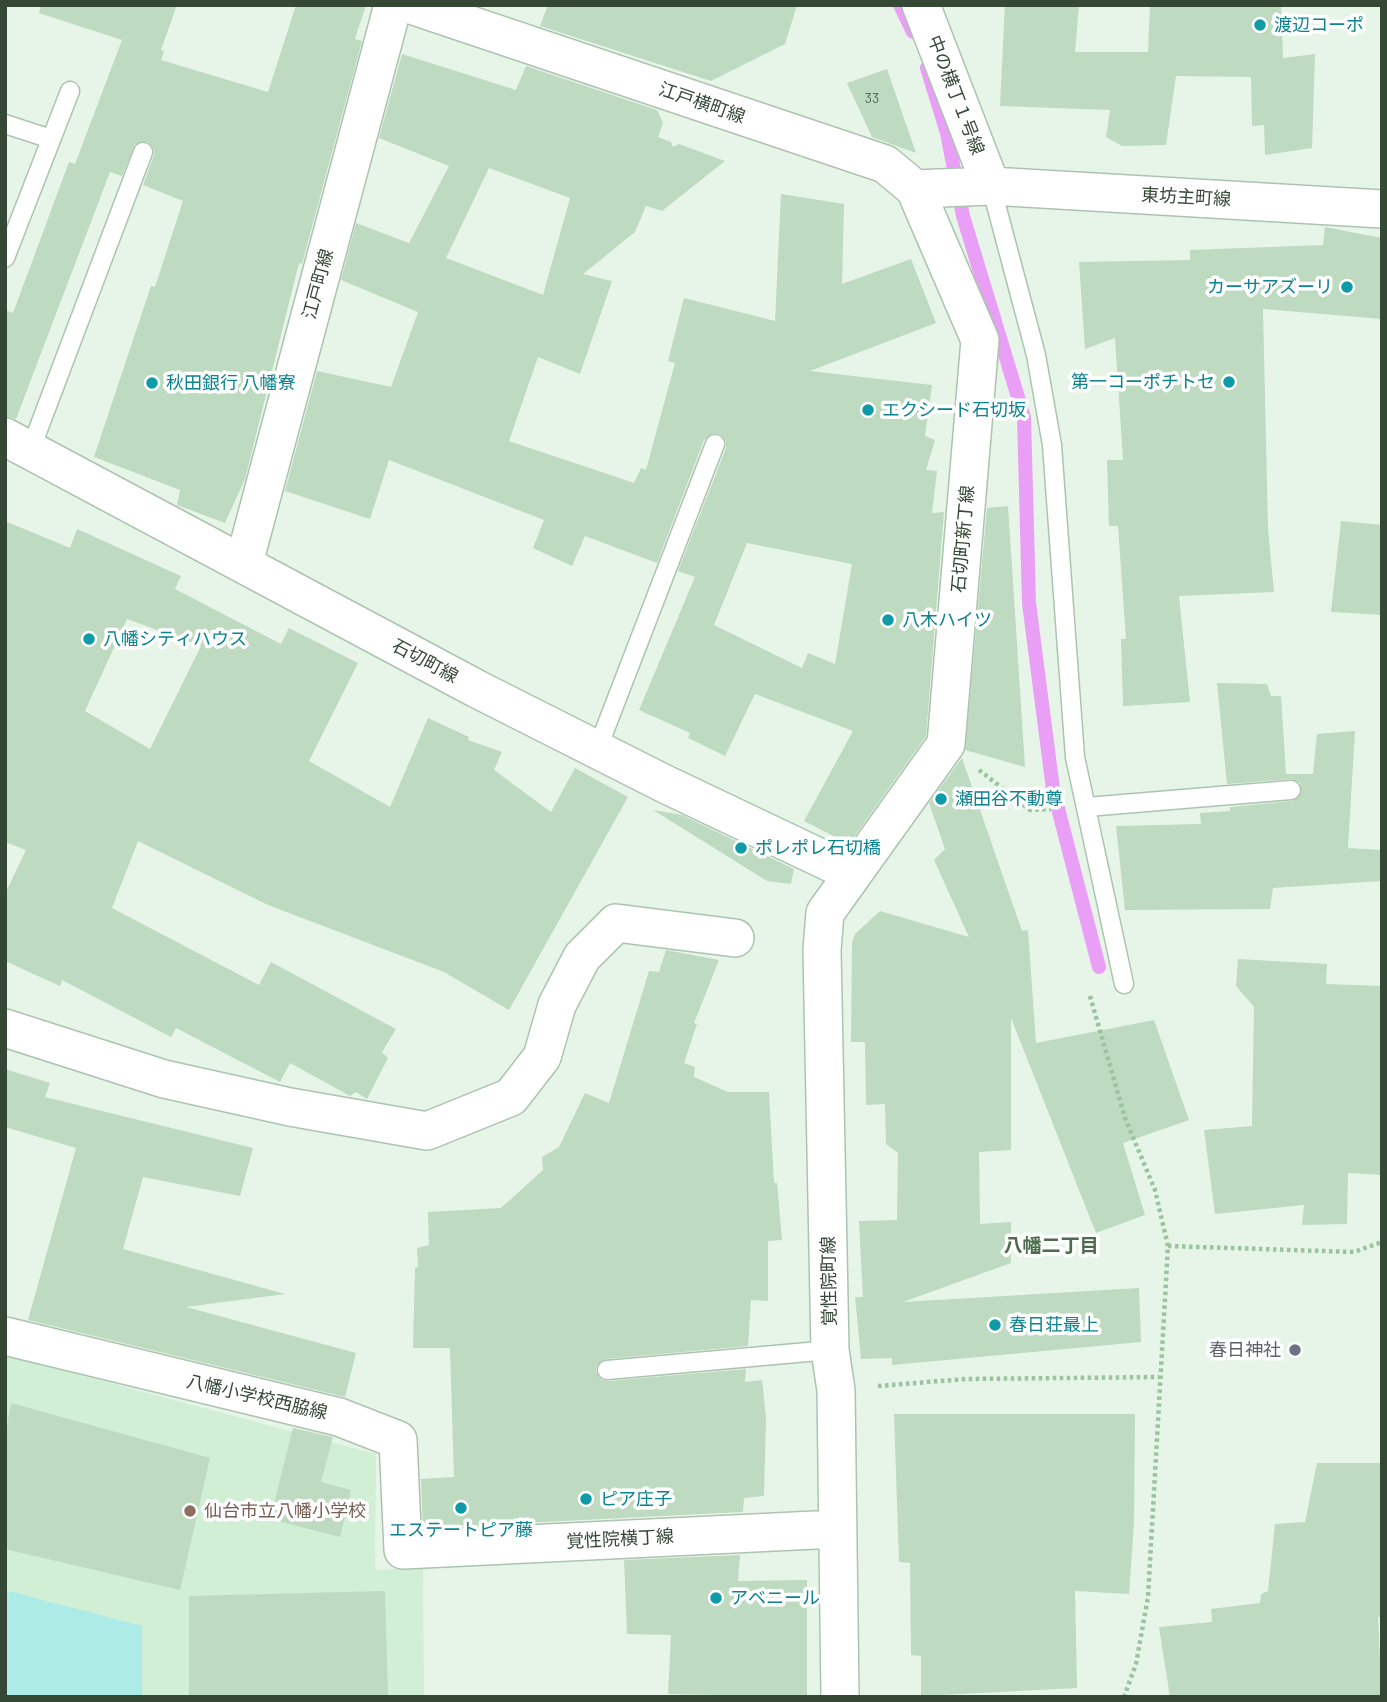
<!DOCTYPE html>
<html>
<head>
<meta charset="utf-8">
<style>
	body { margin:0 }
	#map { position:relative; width:1387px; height:1702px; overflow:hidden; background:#e7f5e9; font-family:Barlow,sans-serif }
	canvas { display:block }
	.frame { position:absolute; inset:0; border:7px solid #354836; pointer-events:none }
</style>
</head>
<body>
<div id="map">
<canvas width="1387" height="1702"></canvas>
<div class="frame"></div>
</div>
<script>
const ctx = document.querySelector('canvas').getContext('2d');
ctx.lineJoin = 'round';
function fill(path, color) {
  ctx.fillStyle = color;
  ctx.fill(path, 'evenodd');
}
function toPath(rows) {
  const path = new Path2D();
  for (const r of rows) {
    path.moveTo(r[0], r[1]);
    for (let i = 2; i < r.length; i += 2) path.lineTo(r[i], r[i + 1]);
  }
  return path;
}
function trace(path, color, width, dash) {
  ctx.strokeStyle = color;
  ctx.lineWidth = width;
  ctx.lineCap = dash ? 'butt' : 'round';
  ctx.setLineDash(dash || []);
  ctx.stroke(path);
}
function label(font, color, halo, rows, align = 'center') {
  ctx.font = font + ' Barlow,"Noto Sans JP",sans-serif';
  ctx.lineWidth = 7;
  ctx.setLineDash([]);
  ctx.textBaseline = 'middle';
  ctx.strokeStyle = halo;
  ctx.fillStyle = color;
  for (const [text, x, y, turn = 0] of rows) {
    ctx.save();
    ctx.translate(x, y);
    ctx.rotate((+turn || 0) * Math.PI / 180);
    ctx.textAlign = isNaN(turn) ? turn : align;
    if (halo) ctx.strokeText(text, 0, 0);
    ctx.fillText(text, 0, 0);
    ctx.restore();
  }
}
const education = toPath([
	[5,1355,376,1454,375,1570,423,1568,424,1697,5,1697]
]);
const green = toPath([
	[5,1590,142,1626,142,1697,5,1697]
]);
const stream = toPath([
	[900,5,913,32],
	[927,68,947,133,963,216,1024,417,1029,603,1053,789,1099,967]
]);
const building = toPath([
	[41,5,177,5,161,50,164,51,161,60,268,92,296,5,366,5,355,39,362,41,302,264,299,263,245,479,225,523,177,505,180,490,94,457,151,286,155,287,183,201,143,185,154,155,154,150,148,142,135,144,122,176,110,172,16,419,5,416,5,310,13,313,69,162,75,164,122,40,39,13],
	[548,5,797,5,785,44,711,81,540,26],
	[1005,5,1079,5,1075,52,1148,52,1150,5,1281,5,1283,58,1315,54,1312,148,1265,155,1264,125,1252,126,1251,77,1176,76,1166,145,1122,146,1106,137,1110,110,1000,106],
	[402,54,516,90,526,66,657,110,663,123,658,137,671,142,673,147,679,144,725,161,662,211,646,206,635,232,583,274,612,281,580,374,538,357,509,441,634,483,641,468,646,470,675,363,668,361,684,298,775,321,781,194,844,204,842,284,911,259,936,323,810,371,932,385,925,436,935,440,926,470,937,471,932,513,944,512,926,736,849,844,804,821,853,731,755,694,725,756,688,738,690,733,639,710,695,577,678,571,726,448,726,442,720,434,713,433,704,440,657,563,585,536,572,566,533,548,544,520,389,460,370,519,285,491,317,371,391,387,418,312,341,280,356,223,409,243,449,166,379,138],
	[489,168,570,198,543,295,446,258],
	[747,543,852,564,835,664,808,653,802,668,714,625],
	[887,69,916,153,872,137,847,83],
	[1325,227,1382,238,1382,319,1263,309,1268,529,1274,592,1179,596,1190,702,1123,706,1121,639,1126,639,1118,526,1109,526,1107,460,1123,460,1115,338,1085,349,1079,262,1190,260,1190,250,1323,245],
	[1008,506,1025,767,965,750,987,508],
	[5,521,70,548,77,529,181,576,175,589,281,644,289,628,358,663,309,761,390,807,428,718,469,737,468,740,502,752,494,770,551,812,575,768,628,797,509,1010,444,972,268,905,138,841,112,908,259,985,271,962,396,1029,382,1052,388,1058,367,1099,356,1092,350,1096,290,1063,280,1082,176,1028,171,1037,62,980,60,986,5,961,5,894,26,850,5,842],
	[127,619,201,646,150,749,85,711],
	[1341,521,1382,525,1382,615,1331,612],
	[1217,683,1267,684,1271,696,1281,696,1286,774,1313,774,1317,734,1355,731,1348,848,1382,850,1382,881,1273,888,1270,909,1125,910,1116,826,1201,824,1200,813,1230,811,1230,807,1292,801,1301,794,1300,783,1291,779,1227,784],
	[962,758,1022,931,1028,930,1036,1043,1154,1020,1189,1120,1123,1143,1145,1215,1096,1233,1011,1018,1011,1150,979,1152,980,1224,1011,1222,1011,1263,903,1302,1139,1288,1141,1342,892,1365,892,1358,861,1359,855,1297,863,1297,859,1221,897,1220,898,1153,886,1144,885,1104,866,1105,865,1042,851,1042,852,943,855,934,880,911,969,937,934,860,945,849,929,803],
	[653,810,682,815,794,869,791,884,767,881],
	[666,950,719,960,694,1023,697,1024,684,1063,695,1067,694,1077,728,1092,769,1092,774,1183,777,1183,782,1240,768,1241,768,1301,751,1300,748,1346,606,1359,597,1365,596,1372,602,1380,608,1381,746,1369,745,1382,762,1380,766,1418,764,1496,744,1498,743,1512,423,1528,421,1479,454,1477,450,1348,413,1348,415,1268,418,1267,417,1248,429,1245,428,1212,501,1208,543,1170,542,1157,559,1147,585,1093,609,1103,649,971,659,972],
	[1238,959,1327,964,1326,984,1382,986,1382,1175,1348,1173,1347,1224,1302,1225,1304,1205,1215,1214,1204,1130,1252,1126,1254,1007,1236,986],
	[5,1069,50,1083,45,1097,253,1148,240,1196,143,1177,123,1249,285,1294,186,1307,356,1353,345,1397,28,1320,76,1148,5,1127],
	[11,1403,210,1458,180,1590,5,1549,5,1437],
	[894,1414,1135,1414,1134,1524,1129,1594,1075,1591,1077,1688,921,1696,921,1656,911,1655,910,1563,899,1562],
	[293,1428,333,1437,321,1482,351,1490,340,1537,270,1519],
	[1317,1463,1382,1463,1382,1617,1378,1617,1382,1697,1170,1697,1159,1627,1212,1622,1211,1609,1260,1603,1261,1594,1268,1591,1275,1524,1305,1522],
	[740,1555,738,1581,807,1580,807,1697,668,1694,671,1635,627,1634,624,1560],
	[385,1591,388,1697,189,1697,189,1596]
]);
const path = toPath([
	[979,770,1030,810,1051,809],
	[1090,996,1125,1118,1155,1190,1168,1246,1148,1597,1136,1664,1124,1697],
	[1168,1246,1354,1252,1382,1242],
	[878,1386,966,1379,1159,1377]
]);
const service = toPath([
	[5,124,51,139],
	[991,186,1036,355,1052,445,1075,757,1124,984],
	[5,258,70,91],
	[30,451,143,152],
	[597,750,715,444],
	[1087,807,1291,790],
	[607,1370,830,1350]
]);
const minor = toPath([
	[411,5,885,164,915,189,991,186,1382,209],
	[921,5,991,186],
	[5,437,477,689,665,784,852,873],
	[244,563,393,5],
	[5,1028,164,1079,290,1107,427,1131,511,1097,542,1057,557,1005,582,957,616,923,735,938],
	[5,1336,339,1417,398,1440,403,1550,836,1529],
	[840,1697,836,1390,830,1350,822,950,825,913,946,744,980,340,915,189]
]);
const markers = [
	[1260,25,7,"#0f9aa8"],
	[1347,287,7,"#0f9aa8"],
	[1229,382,7,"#0f9aa8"],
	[152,383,7,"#0f9aa8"],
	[868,410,7,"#0f9aa8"],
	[888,620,7,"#0f9aa8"],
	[89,639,7,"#0f9aa8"],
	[941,799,7,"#0f9aa8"],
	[741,848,7,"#0f9aa8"],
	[995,1325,7,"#0f9aa8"],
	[1295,1350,7,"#6b7280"],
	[586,1499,7,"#0f9aa8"],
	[461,1508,7,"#0f9aa8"],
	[190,1511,7,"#8d6e63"],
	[716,1598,7,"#0f9aa8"]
];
const numberNames = [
	["33",872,98]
];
const cultureNames = [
	["渡辺コーポ",1274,25],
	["カーサアズーリ",1333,287,"right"],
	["第一コーポチトセ",1215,382,"right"],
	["秋田銀行 八幡寮",166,383],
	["エクシード石切坂",882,410],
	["八木ハイツ",902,620],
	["八幡シティハウス",103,639],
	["瀬田谷不動尊",955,799],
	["ポレポレ石切橋",755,848],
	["春日荘最上",1009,1325],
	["ピア庄子",600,1499],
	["エステートピア藤",461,1530,"center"],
	["アベニール",730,1598]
];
const streetNames = [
	["中の横丁１号線",956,95,69],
	["江戸横町線",702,103,19],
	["東坊主町線",1186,197,3],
	["江戸町線",318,284,-75],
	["石切町新丁線",963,539,-85],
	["石切町線",425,661,28],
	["覚性院町線",829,1281,-91],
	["八幡小学校西脇線",257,1397,13],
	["覚性院横丁線",620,1539,-3]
];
const worshipNames = [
	["春日神社",1281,1350]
];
const educationNames = [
	["仙台市立八幡小学校",204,1511]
];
const neighbourhoodNames = [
	["八幡二丁目",1051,1246]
];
fill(education, '#d0efd5');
fill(green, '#adece6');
trace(stream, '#ea9ff6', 14);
fill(building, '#bedac0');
trace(service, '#acc4af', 21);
trace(minor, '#acc4af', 40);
trace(path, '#99c49d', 4.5, [3.5, 3.5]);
trace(service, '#fff', 18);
trace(minor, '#fff', 37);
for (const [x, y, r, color] of markers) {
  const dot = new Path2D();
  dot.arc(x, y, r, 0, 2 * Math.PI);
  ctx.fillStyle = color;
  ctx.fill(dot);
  trace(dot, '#fff', 2.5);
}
label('14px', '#576c58', null, numberNames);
label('18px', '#0d838f', '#fff', cultureNames, 'left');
label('18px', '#354836', '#fff', streetNames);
label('18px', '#5b616d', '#fff', worshipNames, 'right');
label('18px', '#785e54', '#fff', educationNames, 'left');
label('bold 19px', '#4c6c4d', '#fff', neighbourhoodNames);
</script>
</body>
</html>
